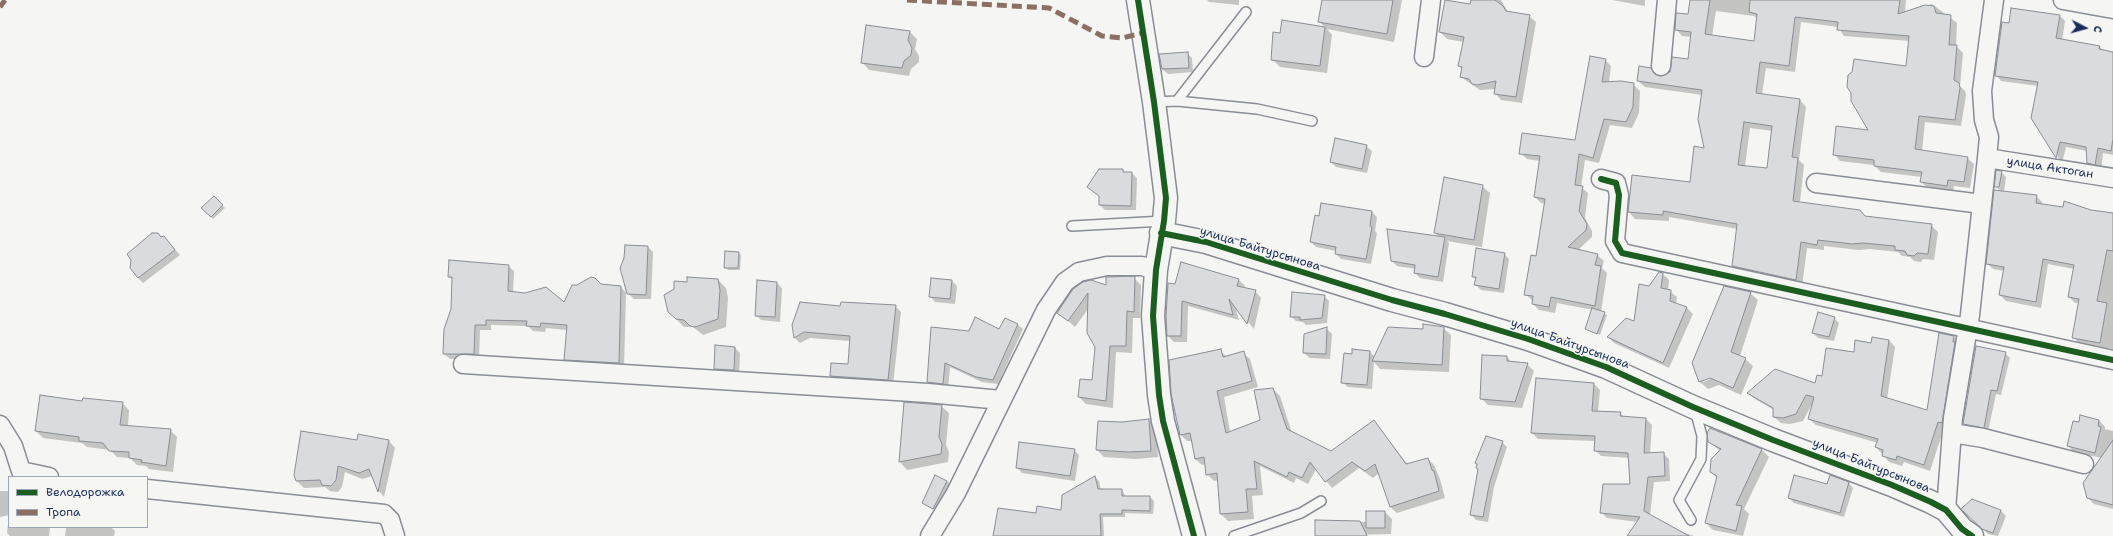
<!DOCTYPE html>
<html>
<head>
<meta charset="utf-8">
<style>
	body { margin:0 }
	#map { position:relative; width:2113px; height:536px; overflow:hidden; background:#f5f5f3; font-family:"Shantell Sans",sans-serif }
	canvas { display:block }
	.legend { position:absolute; left:8px; top:476px; width:140px; height:52px; box-sizing:border-box; background:#f6f6f2; border:1px solid #9ea6b7; margin:0; padding:5px 7px; list-style:none; font-size:12px; color:#1b2f5e }
	.legend li { display:flex; align-items:center; gap:8px; height:20px }
	.legend b { width:20px; border:1px solid #9ea6b7 }
	.north { position:absolute; left:2065px; top:8px; width:40px; height:40px; -webkit-text-stroke:3px #f6f6f2; paint-order:stroke; rotate:96deg; font-size:11px; font-weight:700; line-height:16px; text-align:center; color:#1b2f5e }
	.north::after { content:''; display:block; margin:auto; width:14px; height:18px; background:#1b2f5e; clip-path:polygon(50% 0,100% 100%,50% 72%,0 100%) }
</style>
</head>
<body>
<div id="map">
<canvas width="2113" height="536"></canvas>
<ul class="legend">
<li><b style="height:5px;background:#1b5e20"></b>Велодорожка</li>
<li><b style="height:5px;background:#8d6e63"></b>Тропа</li>
</ul>
<div class="north">С</div>
</div>
<script>
const ctx = document.querySelector('canvas').getContext('2d');
ctx.lineJoin = 'round';
function fill(path, color) {
  ctx.fillStyle = color;
  ctx.fill(path, 'evenodd');
}
function toPath(rows) {
  const path = new Path2D();
  for (const r of rows) {
    path.moveTo(r[0], r[1]);
    for (let i = 2; i < r.length; i += 2) path.lineTo(r[i], r[i + 1]);
  }
  return path;
}
function trace(path, color, width, dash) {
  ctx.strokeStyle = color;
  ctx.lineWidth = width;
  ctx.lineCap = dash ? 'butt' : 'round';
  ctx.setLineDash(dash || []);
  ctx.stroke(path);
}
function label(font, color, halo, rows, align = 'center') {
  ctx.font = font + ' "Shantell Sans",sans-serif';
  ctx.lineWidth = 3;
  ctx.setLineDash([]);
  ctx.textBaseline = 'middle';
  ctx.strokeStyle = halo;
  ctx.fillStyle = color;
  for (const [text, x, y, turn = 0] of rows) {
    ctx.save();
    ctx.translate(x, y);
    ctx.rotate((+turn || 0) * Math.PI / 180);
    ctx.textAlign = isNaN(turn) ? turn : align;
    if (halo) ctx.strokeText(text, 0, 0);
    ctx.fillText(text, 0, 0);
    ctx.restore();
  }
}
const shadow = toPath([
	[1207,0,1239,0,1239,5,1209,2],
	[1323,0,1402,0,1394,42,1327,29,1332,35,1327,73,1280,67,1272,59,1281,34,1325,27,1319,22],
	[1473,0,1501,0,1508,12,1529,16,1536,22,1522,103,1501,100,1495,93,1496,89,1480,90,1461,77,1462,69,1459,66,1464,42,1447,39,1440,32,1471,5],
	[1612,0,1645,0,1645,6],
	[1691,0,1906,0,1905,12,1932,4,1957,23,1956,46,1963,53,1960,86,1965,91,1966,95,1961,126,1925,122,1922,151,1967,158,1974,164,1970,188,1954,186,1953,192,1928,188,1921,182,1922,177,1881,172,1874,165,1840,161,1834,154,1870,131,1907,67,1910,41,1844,36,1838,27,1801,22,1795,72,1766,68,1762,95,1800,100,1806,107,1799,160,1804,165,1800,202,1865,217,1931,225,1938,232,1934,260,1923,259,1921,262,1914,261,1910,257,1902,256,1898,252,1870,249,1859,250,1824,246,1824,250,1807,248,1802,286,1739,272,1733,266,1738,229,1669,217,1669,221,1635,219,1629,212,1632,176,1690,183,1706,149,1703,95,1645,87,1638,81,1651,69,1660,78,1688,60,1692,37,1682,36,1676,29,1689,15],
	[1716,11,1754,16,1758,19,1755,42,1712,36],
	[1750,128,1773,131,1768,169,1745,166],
	[2059,15,2065,21,2062,40,2100,47,2104,51,2113,53,2113,155,2103,153,2101,170,2094,169,2088,163,2087,151,2066,147,2062,163,2032,118,2038,86,2001,81,1996,75,2010,25],
	[909,31,917,39,915,49,919,56,919,62,911,69,909,76,869,70,862,62],
	[1187,53,1192,58,1193,72,1168,74,1162,69],
	[1605,60,1611,66,1609,82,1633,84,1640,91,1639,113,1632,128,1610,125,1599,163,1585,160,1581,187,1588,193,1585,218,1592,231,1592,237,1578,250,1597,255,1604,261,1602,268,1607,273,1601,312,1607,315,1600,335,1586,329,1593,310,1557,303,1555,313,1539,310,1533,304,1533,301,1525,294,1537,257,1545,204,1541,203,1535,197,1540,161,1527,159,1520,153,1576,141],
	[1366,146,1372,151,1367,173,1336,167,1331,162],
	[1123,170,1126,173,1132,173,1137,178,1136,210,1105,210,1100,205,1100,197,1094,192],
	[2001,172,2006,177,2004,192,2036,196,2042,202,2042,205,2113,214,2113,349,2079,343,2073,337,2079,303,2075,303,2069,297,2074,269,2048,264,2041,308,2006,301,2000,295,2004,271,1993,269,1987,263,2001,192,1996,186],
	[1482,186,1490,193,1482,247,1447,241,1449,243,1443,282,1420,278,1415,273,1416,269,1397,266,1392,261,1440,238,1435,233],
	[214,197,225,208,213,219,203,208],
	[1322,204,1372,212,1377,217,1375,231,1377,233,1371,264,1341,259,1336,254,1336,251,1316,247,1311,242,1320,217],
	[164,237,180,255,143,283,138,278,161,238],
	[648,247,653,252,651,299,634,299,628,293],
	[738,253,741,255,740,270,728,270,725,267],
	[1504,254,1509,259,1504,293,1481,290,1476,285,1476,280,1473,276],
	[1181,263,1239,280,1245,286,1244,289,1255,291,1261,298,1254,329,1235,306,1239,320,1188,306,1187,342,1174,342,1168,336,1176,285],
	[508,266,514,271,513,293,565,304,604,289,621,287,626,293,624,368,571,365,565,359,567,330,546,328,545,332,533,331,528,326,491,325,491,330,480,330,479,359,450,359,444,354,452,309,453,280,449,277],
	[1663,274,1669,280,1668,290,1677,297,1676,304,1687,308,1693,314,1669,368,1614,343,1608,337,1635,323,1649,287],
	[1134,278,1141,285,1140,318,1133,318,1132,353,1116,352,1113,408,1086,404,1079,397,1093,381,1096,347,1088,309,1075,327,1058,312,1073,290,1107,287],
	[718,280,726,288,728,298,726,327,703,335,693,327,684,327,668,311,688,283],
	[952,281,957,286,955,304,935,302,930,296],
	[777,283,782,288,780,322,761,320,756,315],
	[1750,293,1758,300,1740,356,1745,359,1753,366,1741,395,1719,385,1708,389,1700,382,1693,363],
	[1715,375,1715,377,1703,382,1703,380],
	[1324,296,1329,301,1327,323,1306,325,1303,322,1296,321,1291,316],
	[895,306,901,312,893,385,837,382,831,376,849,365,851,341,810,338,800,343,795,338,841,307],
	[1834,318,1839,323,1834,341,1818,338,1813,333],
	[1005,319,1018,325,1023,329,998,384,982,382,950,367,948,388,933,387,928,382,970,332,1000,330],
	[1443,328,1451,335,1449,372,1380,369,1374,362,1372,389,1348,387,1342,382,1370,352,1375,357,1424,330],
	[1327,329,1332,334,1330,359,1310,358,1304,353,1305,335],
	[1954,337,1960,343,1944,428,1930,471,1904,462,1902,466,1889,462,1876,447,1878,443,1816,425,1809,419,1815,398,1803,421,1790,424,1781,423,1774,417,1774,410,1755,399,1748,393,1815,384,1855,353,1872,344,1889,340,1895,347,1887,399,1928,412],
	[716,346,735,348,740,353,739,375,720,374,715,369],
	[1220,351,1227,357,1243,353,1250,359,1258,387,1224,397,1230,432,1261,421,1273,389,1280,396,1292,433,1331,453,1374,421,1408,465,1428,459,1434,465,1440,479,1445,498,1397,513,1390,507,1379,473,1373,478,1359,468,1332,488,1316,469,1308,484,1296,478,1294,483,1260,466,1263,495,1252,496,1254,519,1228,521,1221,514,1219,480,1214,481,1207,474,1206,464,1202,465,1195,459,1192,441,1187,441,1181,435],
	[2005,353,2010,358,2001,395,1996,394,1988,432,1969,428,1964,424],
	[1507,357,1512,363,1527,364,1534,371,1522,408,1488,405,1481,398],
	[1594,384,1600,390,1598,412,1620,413,1624,417,1645,418,1652,425,1650,454,1663,453,1669,459,1670,481,1654,482,1650,515,1679,531,1694,536,1628,536,1638,522,1607,518,1601,512,1631,485,1630,458,1601,456,1595,450,1596,441,1538,439,1532,433],
	[122,403,129,410,128,426,170,430,177,437,173,472,149,469,146,466,137,465,130,458,117,457,110,450,87,447,82,443,43,438,36,431],
	[905,403,941,406,949,413,946,445,949,452,948,462,907,470,900,462],
	[1149,420,1156,427,1158,457,1136,459,1104,457,1097,450,1122,423],
	[2099,420,2105,427,2105,429,2113,431,2113,509,2094,504,2087,497,2102,458,2074,452,2068,446,2080,423],
	[1711,429,1762,450,1769,457,1744,509,1749,514,1743,536,1713,530,1706,523,1717,478,1711,472,1720,451,1709,442],
	[389,441,395,448,384,497,379,491,373,476,362,479,345,472,342,487,338,492,330,491,325,487,304,488,297,481],
	[1502,442,1507,447,1494,487,1488,522,1476,520,1471,514,1479,469],
	[1074,450,1079,455,1075,481,1022,473,1017,467],
	[1095,477,1099,481,1101,490,1122,490,1126,497,1150,497,1154,501,1153,514,1125,513,1125,517,1103,517,1104,536,1086,536],
	[947,481,952,486,939,513,923,502],
	[1849,483,1853,488,1844,517,1794,503,1789,498,1828,485],
	[0,491,9,491,9,527,50,527,49,536,10,536,7,533,9,515,0,517],
	[1963,509,2001,511,2006,516,1998,536,1988,534],
	[1385,512,1392,519,1391,534,1316,536,1316,521,1367,522],
	[66,527,111,527,115,531,114,536,65,536]
]);
const building = toPath([
	[1322,0,1393,0,1387,34,1318,22,1322,0],
	[1445,0,1470,4,1471,0,1495,0,1503,6,1506,11,1530,15,1516,97,1494,94,1496,81,1477,85,1472,84,1469,79,1460,77,1462,67,1458,66,1464,37,1439,32,1445,0],
	[1690,0,1710,0,1705,34,1754,41,1757,14,1749,12,1750,0,1900,0,1898,14,1925,5,1934,6,1936,13,1951,15,1949,45,1957,45,1954,80,1959,83,1960,88,1955,120,1919,116,1915,149,1968,157,1964,182,1948,180,1947,186,1920,182,1922,172,1874,166,1874,160,1833,155,1836,126,1868,130,1851,101,1851,93,1847,87,1848,75,1852,72,1854,59,1906,66,1909,36,1837,30,1838,22,1795,17,1789,66,1760,62,1756,93,1800,99,1792,157,1798,158,1793,201,1860,210,1865,216,1932,224,1928,254,1917,253,1914,256,1907,255,1905,251,1895,250,1895,246,1863,243,1852,244,1818,240,1817,245,1801,242,1796,280,1732,266,1737,224,1663,211,1663,215,1628,212,1632,175,1690,182,1694,146,1704,148,1698,119,1702,90,1637,81,1639,66,1651,68,1655,74,1660,76,1670,72,1672,57,1688,59,1691,32,1675,30,1676,13,1688,14,1690,0],
	[1744,122,1772,126,1767,168,1738,165,1744,122],
	[2011,8,2060,15,2056,38,2100,46,2099,49,2113,52,2113,139,2111,151,2098,148,2095,165,2087,163,2086,147,2060,142,2056,158,2031,118,2038,82,1995,76,2002,22,2009,23,2011,8],
	[1282,20,1325,27,1320,66,1271,60,1273,32,1280,33,1282,20],
	[866,25,910,31,908,40,912,48,911,55,904,61,902,68,861,63,866,25],
	[1188,52,1189,68,1162,69,1159,54,1188,52],
	[1590,56,1606,59,1602,82,1621,81,1634,83,1633,107,1626,122,1604,119,1593,158,1579,154,1575,185,1583,186,1579,211,1587,224,1586,230,1568,247,1598,254,1595,265,1601,266,1595,306,1551,297,1549,307,1532,304,1533,296,1524,295,1531,255,1536,256,1545,199,1534,197,1540,156,1519,154,1522,133,1575,140,1590,56],
	[1335,138,1367,145,1362,169,1330,162,1335,138],
	[1099,169,1123,169,1123,172,1132,172,1131,206,1099,205,1099,196,1087,187,1099,169],
	[1996,170,2002,171,1999,187,1994,187,1996,170],
	[1444,177,1483,185,1474,240,1434,233,1444,177],
	[1994,190,2037,195,2036,203,2063,207,2064,201,2091,210,2113,213,2113,251,2107,250,2097,301,2107,303,2100,343,2072,338,2079,299,2068,297,2074,265,2043,259,2036,302,1999,295,2004,267,1986,264,1994,190],
	[214,196,223,205,211,217,201,208,214,196],
	[1321,203,1372,211,1370,226,1372,227,1366,259,1335,254,1336,247,1310,242,1315,215,1319,216,1321,203],
	[1387,229,1445,237,1438,277,1414,273,1415,265,1391,261,1387,229],
	[152,233,158,233,161,237,164,236,175,250,138,278,130,268,131,260,127,254,152,233],
	[625,245,648,246,646,295,627,294,620,268,624,258,625,245],
	[1476,248,1505,253,1499,289,1474,285,1476,277,1472,277,1476,248],
	[725,251,739,252,738,268,724,268,725,251],
	[449,260,509,265,508,291,525,293,546,287,564,302,572,285,577,285,591,277,595,278,601,284,621,286,619,363,564,360,567,325,541,323,540,327,526,326,527,321,486,320,486,325,475,325,474,354,443,354,444,329,451,309,452,277,448,277,449,260],
	[1181,262,1239,279,1237,286,1256,290,1247,324,1229,299,1233,315,1182,301,1181,336,1167,336,1166,316,1168,283,1175,284,1181,262],
	[1659,272,1663,273,1661,288,1671,290,1670,301,1687,307,1663,363,1607,337,1626,318,1634,321,1639,284,1649,286,1659,272],
	[1135,276,1134,312,1127,311,1126,346,1110,346,1106,401,1078,397,1080,379,1092,380,1095,347,1087,333,1088,293,1068,321,1057,313,1073,289,1083,282,1091,280,1106,285,1106,277,1135,276],
	[687,277,718,279,720,290,718,319,695,327,690,326,684,320,676,319,668,312,664,295,674,289,674,281,687,282,687,277],
	[931,278,952,280,950,299,929,297,931,278],
	[757,280,777,282,775,317,755,316,757,280],
	[1724,286,1751,292,1731,352,1746,358,1733,388,1710,378,1699,382,1692,363,1724,286],
	[1292,292,1325,295,1322,318,1300,320,1300,317,1290,317,1292,292],
	[800,302,840,306,841,302,896,305,888,380,830,376,831,363,848,364,850,336,804,332,794,338,792,325,800,302],
	[1592,308,1605,312,1597,334,1585,329,1592,308],
	[1818,312,1835,317,1829,337,1812,333,1818,312],
	[975,317,999,329,1005,318,1018,324,993,380,976,377,945,363,943,384,927,382,931,327,969,331,975,317],
	[1423,324,1444,327,1442,365,1372,361,1388,327,1423,329,1423,324],
	[1327,327,1326,354,1303,353,1304,334,1327,327],
	[1939,333,1954,336,1953,342,1955,342,1942,423,1938,422,1924,465,1897,456,1896,460,1882,456,1883,450,1875,447,1878,439,1808,419,1814,397,1806,395,1796,414,1783,418,1773,417,1773,408,1747,393,1775,369,1815,383,1817,375,1822,376,1826,348,1854,352,1855,340,1871,343,1872,337,1889,340,1881,396,1927,410,1939,333],
	[715,345,735,347,734,370,714,369,715,345],
	[1976,346,2006,352,1997,391,1991,390,1984,428,1963,424,1976,346],
	[1221,349,1223,357,1244,351,1252,381,1217,391,1226,433,1260,420,1254,390,1273,388,1287,429,1331,451,1374,420,1406,464,1428,458,1432,470,1434,471,1439,491,1390,507,1375,464,1365,471,1352,462,1325,482,1310,462,1302,478,1289,472,1287,477,1254,461,1257,489,1246,489,1248,512,1220,514,1217,473,1206,475,1204,457,1195,459,1190,433,1180,435,1171,394,1169,360,1221,349],
	[1352,349,1370,351,1367,385,1341,383,1344,353,1352,354,1352,349],
	[1482,355,1507,356,1507,361,1528,363,1515,402,1480,399,1482,355],
	[1536,378,1594,383,1592,411,1621,412,1620,416,1646,418,1644,453,1664,452,1665,476,1648,477,1644,511,1689,536,1627,536,1640,517,1600,513,1603,484,1630,484,1628,453,1594,451,1595,436,1531,433,1536,378],
	[40,395,82,401,83,398,123,402,120,425,171,429,166,466,141,462,142,460,129,458,129,452,109,451,103,443,79,441,79,437,35,431,40,395],
	[904,402,942,405,939,437,942,444,941,454,899,462,904,402],
	[2080,415,2099,420,2098,426,2101,427,2095,453,2067,446,2073,421,2079,422,2080,415],
	[1149,419,1151,451,1128,452,1096,450,1098,421,1122,422,1149,419],
	[1710,428,1762,449,1736,505,1742,506,1736,531,1705,523,1717,476,1710,472,1711,459,1721,449,1708,442,1707,433,1710,428],
	[301,431,357,440,358,434,389,440,378,492,369,469,359,473,338,466,336,480,331,486,322,485,320,480,296,481,294,475,301,431],
	[1486,436,1503,441,1490,481,1483,517,1470,515,1478,469,1476,468,1477,464,1475,463,1486,436],
	[2113,440,2113,505,2087,498,2083,483,2113,440],
	[1019,442,1075,449,1070,476,1016,468,1019,442],
	[935,475,947,481,933,509,922,503,935,475],
	[1794,475,1827,484,1830,475,1849,482,1840,513,1788,498,1794,475],
	[1095,476,1098,489,1122,489,1122,496,1150,496,1150,511,1122,510,1122,514,1100,514,1101,536,993,536,998,508,1036,513,1037,506,1061,510,1062,495,1095,476],
	[1972,499,2001,510,1993,533,1982,529,1961,509,1972,499],
	[1366,511,1385,511,1385,528,1366,528,1366,511],
	[1315,520,1360,521,1367,536,1315,536,1315,520]
]);
const lane = toPath([
	[1177,101,1246,12],
	[1154,102,1177,101,1257,109,1312,121],
	[1072,226,1164,221],
	[1691,520,1679,500,1701,459,1702,436,1695,410],
	[1234,536,1301,513,1321,501]
]);
const street = toPath([
	[2063,0,2113,9],
	[1424,57,1431,0],
	[1661,66,1667,0],
	[1987,158,2113,178],
	[1601,179,1616,183,1619,195,1615,241,1622,253,2113,360],
	[1816,183,1982,204],
	[463,364,928,393,1001,400],
	[0,425,13,446,21,471,49,477],
	[1952,433,1983,438,2084,464],
	[147,489,384,514,390,520,395,536],
	[1946,510,1953,418,1970,315,1987,158,1989,137,1984,120,1982,91,1994,0],
	[930,536,956,493,1046,310,1065,282,1079,272,1107,266,1142,266,1156,270]
]);
const secondary = toPath([
	[1138,0,1154,102,1166,198,1164,221,1156,270,1153,316,1159,395,1163,421,1194,536],
	[1161,233,1206,242,1392,300,1445,314,1528,339,1606,367,1693,407,1773,440,1892,485,1931,502,1946,510,1962,529,1972,536]
]);
const quiet = toPath([
	[907,0,1049,8,1102,36,1122,38,1143,33],
	[0,7,5,0]
]);
const cycleway = toPath([
	[1138,0,1154,102,1166,198,1164,221,1156,270,1153,316,1159,395,1163,421,1194,536],
	[1601,179,1616,183,1619,195,1615,241,1622,253,2113,360],
	[1161,233,1206,242,1392,300,1445,314,1528,339,1606,367,1693,407,1773,440,1892,485,1931,502,1946,510,1962,529,1972,536]
]);
const streetNames = [
	["улица Актоган",2050,168,9],
	["улица Байтурсынова",1260,249,17],
	["улица Байтурсынова",1570,344,20],
	["улица Байтурсынова",1871,466,22]
];
fill(shadow, '#0003');
fill(building, '#dadbdc');
trace(building, '#898d95', 1);
trace(lane, '#898d95', 12);
trace(street, '#898d95', 21);
trace(secondary, '#898d95', 25);
trace(lane, '#f5f5f3', 9);
trace(street, '#f5f5f3', 18);
trace(secondary, '#f5f5f3', 22);
trace(quiet, '#8d6e63', 5, [10, 5]);
trace(cycleway, '#1b5e20', 6);
label('12px', '#1b2f5e', '#f6f6f2', streetNames);
</script>
</body>
</html>
